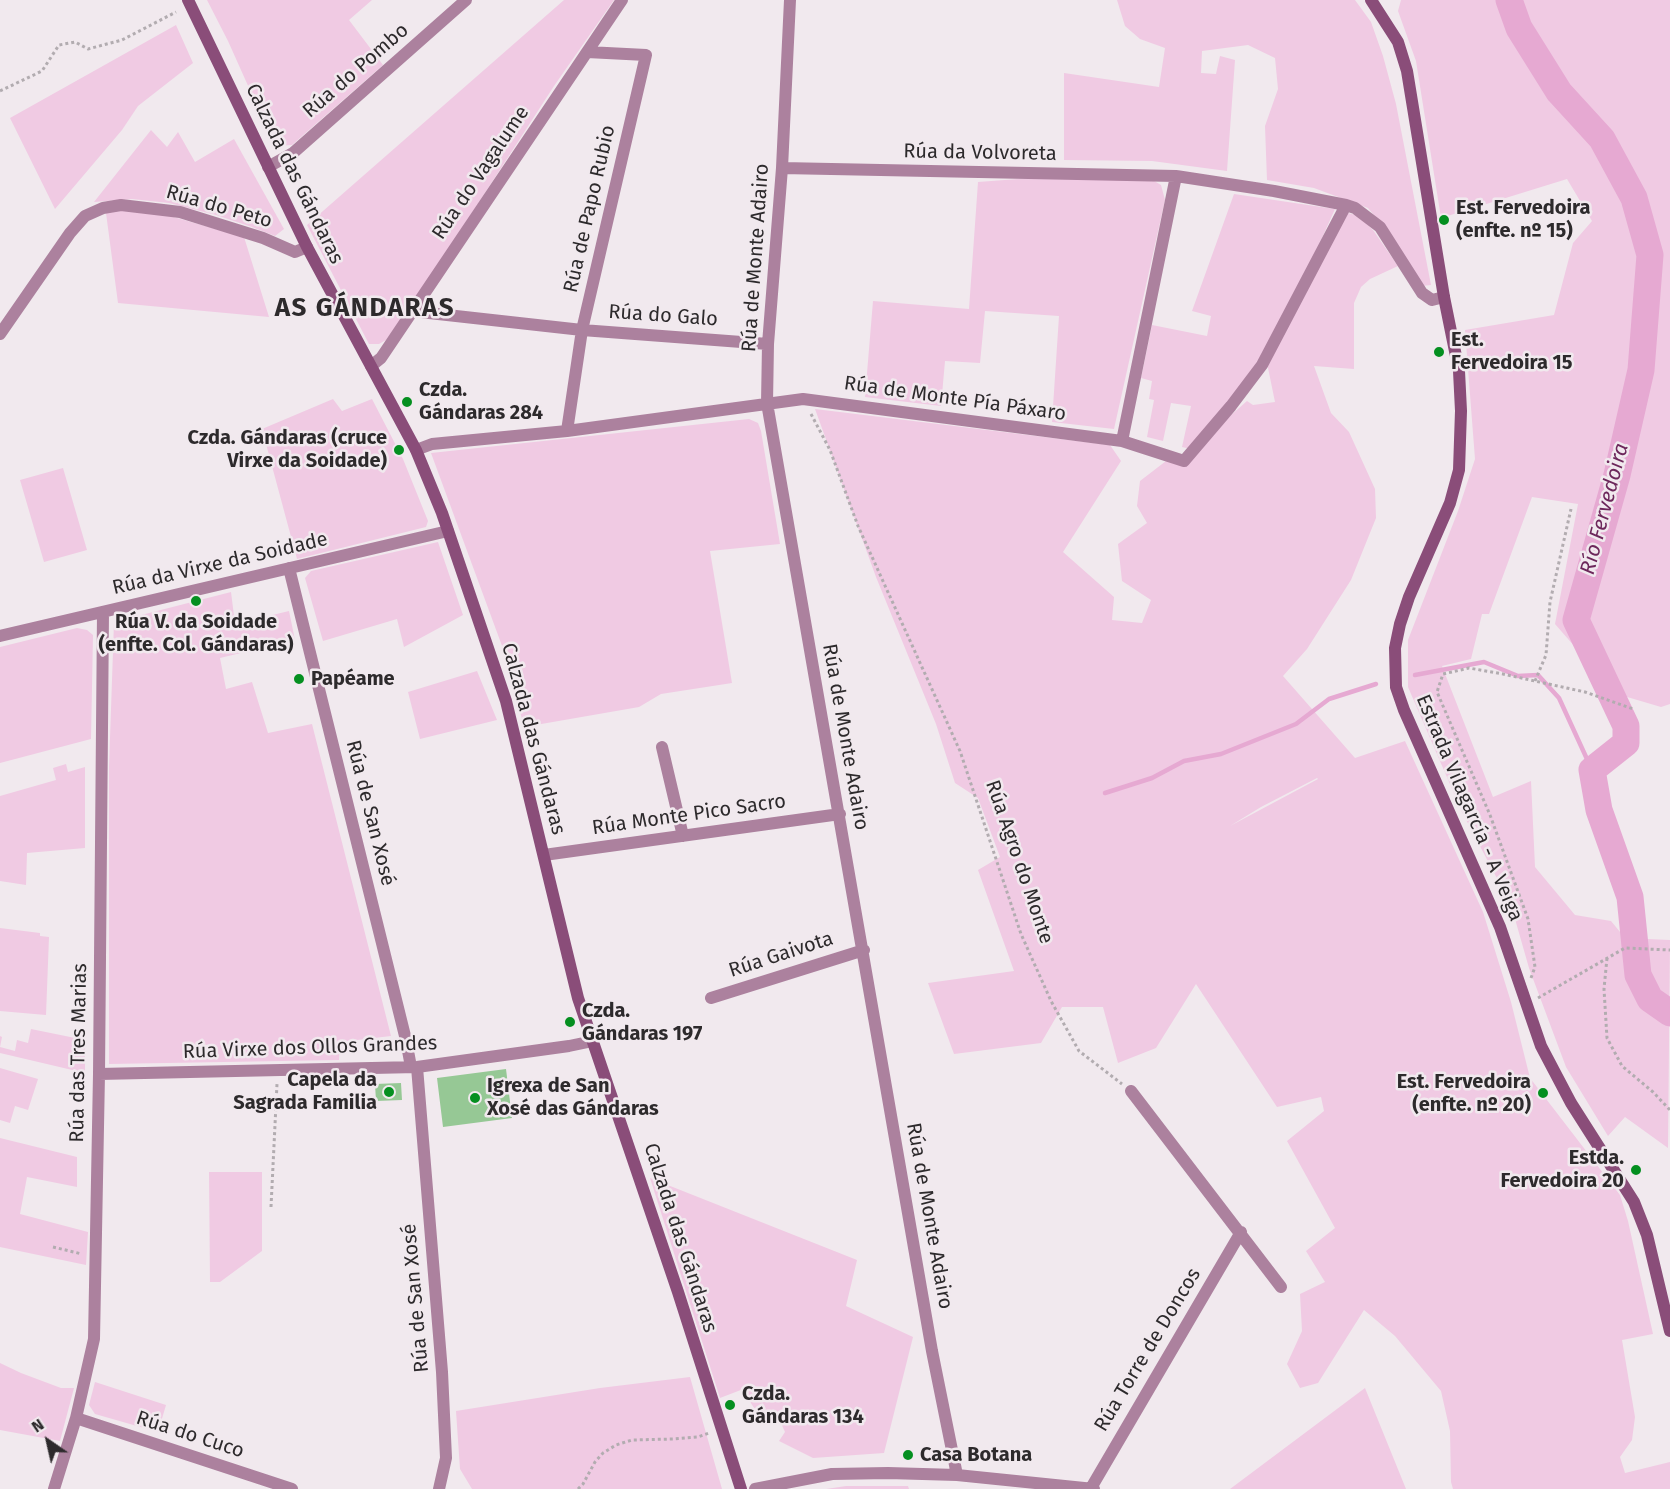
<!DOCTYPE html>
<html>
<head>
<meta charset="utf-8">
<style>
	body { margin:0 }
	#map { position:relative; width:1670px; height:1489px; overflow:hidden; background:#f1e9ee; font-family:"Fira Sans",sans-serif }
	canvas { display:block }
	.north { position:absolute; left:18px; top:1411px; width:60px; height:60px; -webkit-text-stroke:4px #f1e9ee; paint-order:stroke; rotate:326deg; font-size:16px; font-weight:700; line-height:24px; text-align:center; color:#2d2a2c }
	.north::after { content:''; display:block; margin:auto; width:21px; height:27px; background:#2d2a2c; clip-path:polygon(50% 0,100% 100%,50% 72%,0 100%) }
</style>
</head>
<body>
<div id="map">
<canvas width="1670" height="1489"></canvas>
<div class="north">N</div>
</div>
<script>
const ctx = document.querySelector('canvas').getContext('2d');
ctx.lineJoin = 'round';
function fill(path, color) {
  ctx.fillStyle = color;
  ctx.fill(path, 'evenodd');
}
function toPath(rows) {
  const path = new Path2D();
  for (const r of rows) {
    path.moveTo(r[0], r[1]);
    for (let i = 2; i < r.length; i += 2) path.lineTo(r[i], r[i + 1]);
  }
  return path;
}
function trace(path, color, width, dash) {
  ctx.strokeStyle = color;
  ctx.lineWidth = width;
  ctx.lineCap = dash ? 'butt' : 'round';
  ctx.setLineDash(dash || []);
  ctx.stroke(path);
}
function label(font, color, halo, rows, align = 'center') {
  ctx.font = font + ' "Fira Sans",sans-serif';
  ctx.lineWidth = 5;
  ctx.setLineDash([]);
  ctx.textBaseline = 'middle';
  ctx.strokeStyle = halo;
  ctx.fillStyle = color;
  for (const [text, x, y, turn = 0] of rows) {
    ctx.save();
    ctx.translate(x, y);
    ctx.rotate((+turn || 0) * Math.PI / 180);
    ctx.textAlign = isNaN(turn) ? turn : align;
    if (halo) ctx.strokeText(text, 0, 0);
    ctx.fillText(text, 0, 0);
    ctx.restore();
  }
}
const green = toPath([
	[207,0,372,0,349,20,383,65,292,145,275,146,228,41],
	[564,0,614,0,554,86,421,292,386,340,379,344,369,344,307,225],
	[1117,0,1355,0,1371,22,1383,56,1396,104,1431,285,1421,286,1386,230,1368,208,1314,188,1267,180,1265,126,1278,89,1275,58,1248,45,1202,51,1201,73,1216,74,1220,56,1235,60,1227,171,1152,161,1064,160,1064,73,1159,87,1165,48,1140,39,1125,26],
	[1401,0,1670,0,1670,704,1661,707,1617,694,1600,658,1575,647,1555,624,1578,504,1532,497,1489,614,1482,614,1471,659,1442,666,1493,797,1531,781,1535,867,1575,915,1611,921,1625,938,1670,940,1668,1148,1625,1117,1608,1136,1566,1067,1529,968,1511,905,1462,812,1408,687,1408,640,1458,511,1475,459,1465,330,1554,315,1573,243,1592,221,1567,179,1441,218,1416,61,1398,11],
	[176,25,193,63,138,106,122,130,55,209,10,118],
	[151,130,167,147,178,132,195,162,234,139,284,229,275,236,252,227,216,215,169,203,132,199,94,202],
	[1018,179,1151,179,1161,185,1165,200,1114,429,1052,422,1059,316,985,311,980,363,945,361,941,406,865,397,873,301,969,309,978,182],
	[1234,194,1335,209,1299,289,1253,372,1191,449,1182,447,1191,406,1171,403,1163,441,1147,437,1154,400,1149,399,1152,381,1141,378,1152,325,1207,336,1211,316,1192,311],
	[117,209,163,214,244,237,269,317,118,303,106,213],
	[1348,213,1359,216,1373,230,1398,266,1370,279,1361,287,1354,303,1354,369,1314,366,1331,413,1349,432,1375,489,1376,518,1351,580,1307,649,1283,676,1355,758,1405,741,1483,912,1511,1002,1530,1078,1620,1195,1628,1221,1653,1334,1622,1340,1635,1417,1632,1440,1620,1457,1625,1473,1670,1462,1670,1489,1453,1489,1451,1482,1450,1431,1441,1391,1395,1336,1364,1310,1318,1383,1300,1388,1287,1364,1302,1331,1300,1294,1325,1282,1306,1251,1335,1228,1287,1141,1324,1111,1321,1097,1277,1107,1196,984,1156,1048,1118,1063,1103,1007,1062,1007,1041,1043,954,1054,928,983,1014,971,978,870,1000,857,978,798,955,783,936,724,876,577,815,409,1110,445,1121,461,1063,552,1114,597,1112,620,1142,623,1151,600,1122,581,1118,544,1147,523,1137,506,1140,481,1166,461,1184,464,1213,431,1247,401,1253,405,1275,402,1267,363],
	[1317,778,1318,779,1230,826,1261,807],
	[333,399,342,411,372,399,403,459,428,521,426,527,297,559,262,429],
	[749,419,758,423,761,431,780,544,710,551,732,683,661,694,639,707,524,727,505,654,431,453],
	[63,468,87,550,44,562,20,480],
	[438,542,463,615,404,647,397,619,323,641,305,578,311,571],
	[231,592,235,624,289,611,295,640,220,658,226,689,252,682,268,733,312,724,391,1036,340,1042,339,1060,109,1064,109,767,114,622],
	[77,628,87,630,93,635,91,739,0,763,0,647],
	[477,671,497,720,420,739,408,692],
	[66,764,68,772,85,767,85,848,27,853,26,885,0,881,0,796,56,780,53,768],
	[0,928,40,933,40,936,49,937,46,1015,0,1011],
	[31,1029,85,1040,85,1073,0,1053,0,1036,2,1037,0,1047,15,1051,17,1040,28,1043],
	[0,1068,38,1079,28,1110,15,1106,10,1123,0,1120],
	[0,1138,77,1157,77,1187,27,1177,20,1214,88,1232,86,1265,0,1247],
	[209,1172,262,1172,262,1251,220,1282,210,1282],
	[650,1178,857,1260,846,1306,913,1337,884,1453,813,1458,779,1441,785,1432,780,1421,761,1419,749,1400,746,1388,720,1398],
	[0,1363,21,1373,61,1388,74,1388,60,1441,0,1430],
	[690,1377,722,1489,472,1489,460,1469,456,1411,600,1388],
	[95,1382,166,1405,158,1432,95,1414,89,1405],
	[1365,1388,1406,1489,1230,1489],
	[846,1486,908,1486,909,1489,826,1489]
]);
const stream = toPath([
	[1415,675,1484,662,1518,676,1538,675,1559,698,1592,770],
	[1105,793,1152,778,1184,761,1221,754,1296,724,1329,699,1376,684]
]);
const river = toPath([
	[1509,0,1519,28,1559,92,1602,139,1634,198,1650,255,1641,370,1617,475,1576,620,1626,726,1626,743,1592,770,1599,810,1630,897,1638,975,1650,999,1670,1013]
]);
const building = toPath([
	[506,1069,512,1118,443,1127,437,1078],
	[401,1083,402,1100,376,1101,375,1084]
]);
const path = toPath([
	[0,91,42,71,59,45,75,42,88,49,122,40,176,12],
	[811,414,830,450,858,526,960,751,1021,934,1051,1001,1079,1051,1122,1084],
	[1535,681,1546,655,1550,602,1571,509],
	[1607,958,1604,989,1607,1038,1622,1066,1653,1092,1670,1110],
	[1531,978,1535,967,1528,919,1490,815,1437,692,1443,674,1469,668,1503,674,1585,692,1633,709],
	[1538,998,1625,948,1670,950],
	[271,1207,277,1084],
	[53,1247,82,1254],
	[578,1489,583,1484,595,1462,603,1453,616,1445,632,1440,673,1439,698,1437,709,1433]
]);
const minor = toPath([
	[790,0,782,168,768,344,767,403,932,1351,957,1475],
	[268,167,293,153,466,0],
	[782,168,1176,176,1274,191,1346,205,1355,208,1380,227,1422,293,1432,300,1444,297],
	[411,311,582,330,768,344],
	[0,334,70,233,85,216,103,208,121,205,180,212,263,238,295,252,307,247],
	[371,366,381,358,622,0],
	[567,431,582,330,646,55,587,52],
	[1122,441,1176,176],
	[416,450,432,444,567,431,803,399,1122,441,1184,461,1231,406,1262,365,1346,205],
	[289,568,406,1040,411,1067],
	[0,636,448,531],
	[662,747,683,836],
	[544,855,840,814],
	[711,998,864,950],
	[417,1067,442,1372,446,1458,439,1489],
	[99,1074,417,1067,569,1046,593,1041],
	[1131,1091,1281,1287],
	[76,1418,292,1489],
	[1091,1488,1241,1232],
	[54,1489,76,1418,94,1339,99,1074,103,612],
	[755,1489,832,1474,888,1473,957,1475,1094,1489]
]);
const secondary = toPath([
	[188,0,307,247,416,450,442,513,506,701,578,998,678,1292,741,1489],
	[1371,0,1398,42,1407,71,1444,297,1459,371,1461,411,1459,470,1450,503,1409,597,1400,624,1395,648,1396,687,1404,710,1500,927,1541,1046,1571,1103,1634,1202,1647,1235,1670,1331]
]);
const markers = [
	[1444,220,6,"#058f20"],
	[1439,352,6,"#058f20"],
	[407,402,6,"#058f20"],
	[399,450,6,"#058f20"],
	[196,601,6,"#058f20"],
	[299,679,6,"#058f20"],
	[570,1022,6,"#058f20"],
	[389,1092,6,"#058f20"],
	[1543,1093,6,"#058f20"],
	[475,1098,6,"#058f20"],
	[1636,1170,6,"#058f20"],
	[730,1405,6,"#058f20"],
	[908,1455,6,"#058f20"]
];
const streetNames = [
	["Rúa do Pombo",356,71,-41],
	["Rúa da Volvoreta",980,153,1],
	["Rúa do Vagalume",481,173,-56],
	["Calzada das Gándaras",294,174,64],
	["Rúa do Peto",219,207,16],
	["Rúa de Papo Rubio",590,209,-77],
	["Rúa de Monte Adairo",756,258,-86],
	["Rúa do Galo",663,316,4],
	["Rúa de Monte Pía Páxaro",955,399,8],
	["Rúa da Virxe da Soidade",220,564,-13],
	["Rúa de Monte Adairo",845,737,80],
	["Calzada das Gándaras",533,739,75],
	["Estrada Vilagarcía - A Veiga",1469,808,67],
	["Rúa de San Xosé",370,813,76],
	["Rúa Monte Pico Sacro",689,815,-8],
	["Rúa Agro do Monte",1019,862,71],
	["Rúa Gaivota",781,955,-18],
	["Rúa Virxe dos Ollos Grandes",310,1048,-2],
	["Rúa das Tres Marias",79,1053,-89],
	["Rúa de Monte Adairo",929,1216,80],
	["Calzada das Gándaras",680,1238,72],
	["Rúa de San Xosé",416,1298,-95],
	["Rúa Torre de Doncos",1148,1350,-59],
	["Rúa do Cuco",190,1435,18]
];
const poiNames = [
	["Est. Fervedoira",1456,208],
	["(enfte. nº 15)",1456,231],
	["Est.",1451,340],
	["Fervedoira 15",1451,363],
	["Czda.",419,390],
	["Gándaras 284",419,413],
	["Czda. Gándaras (cruce",387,438,"right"],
	["Virxe da Soidade)",387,461,"right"],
	["Rúa V. da Soidade",196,622,"center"],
	["(enfte. Col. Gándaras)",196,645,"center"],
	["Papéame",311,679],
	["Czda.",582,1011],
	["Gándaras 197",582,1034],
	["Capela da",377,1080,"right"],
	["Sagrada Familia",377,1103,"right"],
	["Est. Fervedoira",1531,1082,"right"],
	["(enfte. nº 20)",1531,1105,"right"],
	["Igrexa de San",487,1086],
	["Xosé das Gándaras",487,1109],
	["Estda.",1624,1158,"right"],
	["Fervedoira 20",1624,1181,"right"],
	["Czda.",742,1394],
	["Gándaras 134",742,1417],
	["Casa Botana",920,1455]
];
const waterNames = [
	["Río Fervedoira",1605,509,-75]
];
const districtNames = [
	["AS GÁNDARAS",365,309]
];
fill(green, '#f0cae3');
trace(stream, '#e6a9d2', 4.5);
trace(river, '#e6a9d2', 27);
fill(building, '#96c895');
trace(path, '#b2acb0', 3, [3, 3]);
trace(minor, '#ac819e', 12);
trace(secondary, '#8a4d79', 12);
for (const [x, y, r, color] of markers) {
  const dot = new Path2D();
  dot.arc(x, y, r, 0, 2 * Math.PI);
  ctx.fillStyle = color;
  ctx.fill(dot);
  trace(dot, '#f1e9ee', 2);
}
label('20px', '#2d2a2c', '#f1e9ee', streetNames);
label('bold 20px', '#2d2a2c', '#f1e9ee', poiNames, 'left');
label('italic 21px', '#6d275b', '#f1e9ee', waterNames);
ctx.letterSpacing = '1.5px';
label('bold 26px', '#2d2a2c', '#f1e9ee', districtNames);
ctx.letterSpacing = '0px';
</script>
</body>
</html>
